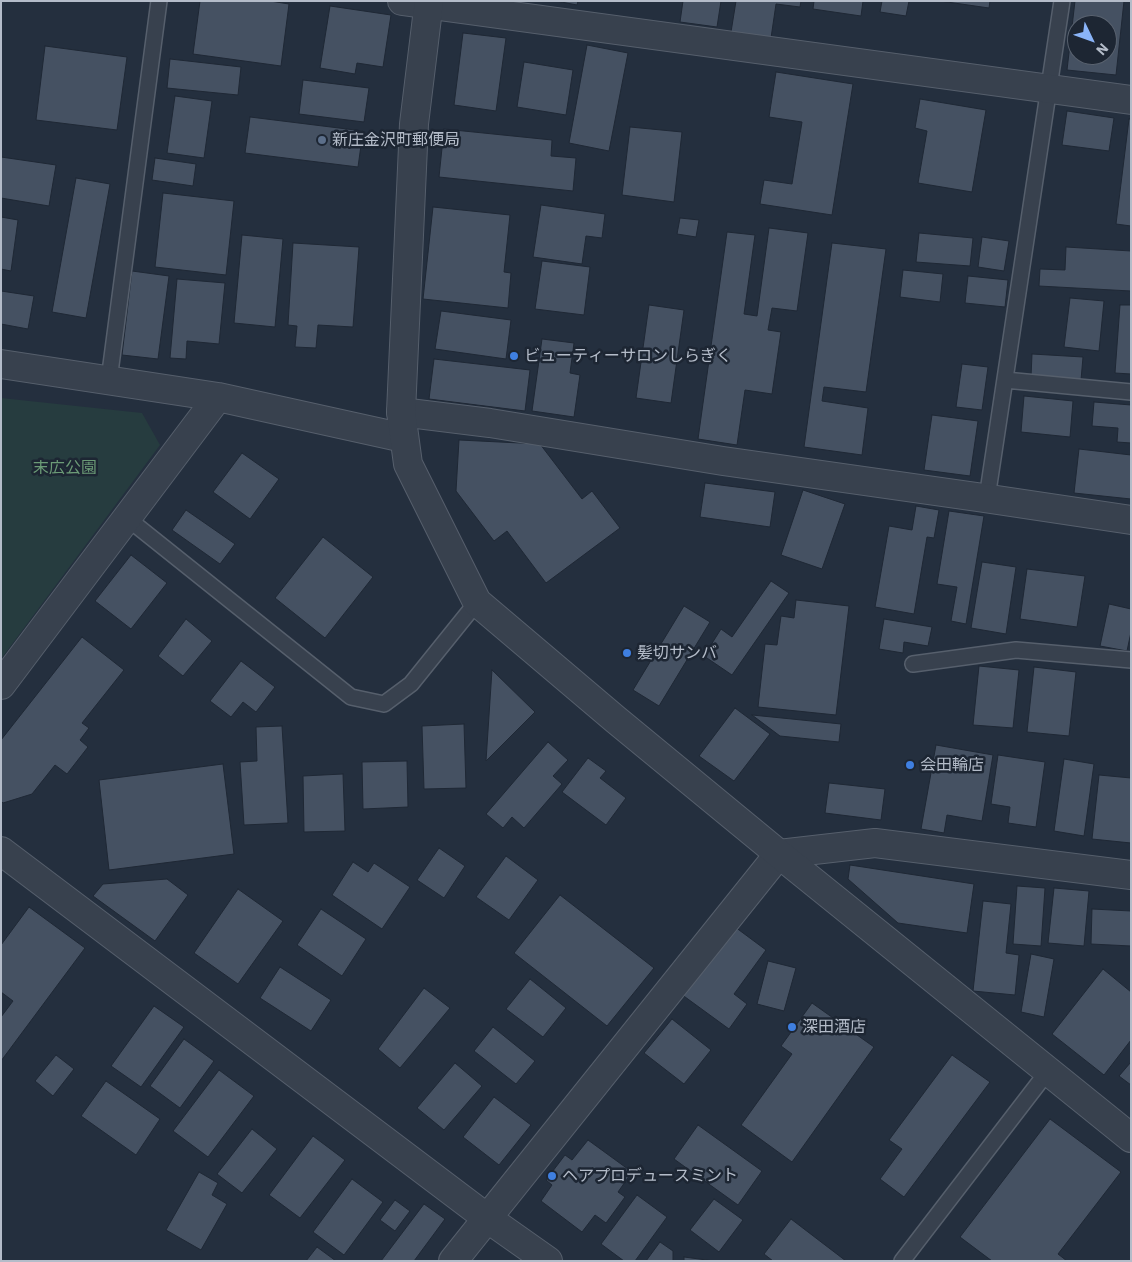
<!DOCTYPE html>
<html>
<head>
<meta charset="utf-8">
<style>
	body { margin:0 }
	#map { position:relative; width:1132px; height:1262px; overflow:hidden; background:#242f3e; font-family:"IBM Plex Sans",sans-serif }
	canvas { display:block }
	.frame { position:absolute; inset:0; border:2px solid #b4bcc9; pointer-events:none }
	.north { position:absolute; left:1067px; top:15px; width:50px; height:50px; box-sizing:border-box; background:#1d2633; border:1px solid #59626f; border-radius:50%; rotate:132deg; font-size:14px; font-weight:700; line-height:20px; text-align:center; color:#b4bcc9 }
	.north::after { content:''; display:block; margin:auto; width:18px; height:22px; background:#8ab4f8; clip-path:polygon(50% 0,100% 100%,50% 72%,0 100%) }
</style>
</head>
<body>
<div id="map">
<canvas width="1132" height="1262"></canvas>
<div class="frame"></div>
<div class="north">N</div>
</div>
<script>
const ctx = document.querySelector('canvas').getContext('2d');
ctx.lineJoin = 'round';
function fill(path, color) {
  ctx.fillStyle = color;
  ctx.fill(path, 'evenodd');
}
function toPath(rows) {
  const path = new Path2D();
  for (const r of rows) {
    path.moveTo(r[0], r[1]);
    for (let i = 2; i < r.length; i += 2) path.lineTo(r[i], r[i + 1]);
  }
  return path;
}
function trace(path, color, width, dash) {
  ctx.strokeStyle = color;
  ctx.lineWidth = width;
  ctx.lineCap = dash ? 'butt' : 'round';
  ctx.setLineDash(dash || []);
  ctx.stroke(path);
}
function label(font, color, halo, rows, align = 'center') {
  ctx.font = font + ' "IBM Plex Sans","Noto Sans JP",sans-serif';
  ctx.lineWidth = 5;
  ctx.setLineDash([]);
  ctx.textBaseline = 'middle';
  ctx.strokeStyle = halo;
  ctx.fillStyle = color;
  for (const [text, x, y, turn = 0] of rows) {
    ctx.save();
    ctx.translate(x, y);
    ctx.rotate((+turn || 0) * Math.PI / 180);
    ctx.textAlign = isNaN(turn) ? turn : align;
    if (halo) ctx.strokeText(text, 0, 0);
    ctx.fillText(text, 0, 0);
    ctx.restore();
  }
}
const green = toPath([
	[1,398,142,413,160,445,1,659]
]);
const building = toPath([
	[200,1,270,1,289,4,281,66,193,54,200,1],
	[556,1,578,1,577,5,556,1],
	[683,1,721,1,717,27,680,22,683,1],
	[736,1,801,1,800,7,776,4,771,38,731,32,736,1],
	[814,1,863,1,861,16,813,9,814,1],
	[882,1,909,1,906,16,880,12,882,1],
	[940,1,990,1,989,8,940,1],
	[1075,1,1124,1,1116,75,1067,70,1075,1],
	[1077,25,1107,25,1107,55,1077,55,1077,25],
	[330,6,391,15,383,67,357,63,355,74,320,68,330,6],
	[463,33,506,38,496,111,454,105,463,33],
	[587,45,628,53,609,151,569,143,587,45],
	[45,46,127,57,117,130,36,120,45,46],
	[170,59,241,67,238,95,167,88,170,59],
	[524,62,573,70,566,115,517,107,524,62],
	[776,72,853,84,832,215,760,204,764,180,792,184,802,122,769,117,776,72],
	[303,80,369,88,364,122,299,114,303,80],
	[175,96,212,101,204,158,167,153,175,96],
	[920,99,986,110,972,192,918,183,927,131,915,128,920,99],
	[1067,111,1114,118,1109,151,1062,145,1067,111],
	[250,117,363,131,358,167,245,153,250,117],
	[1129,119,1131,119,1131,226,1116,224,1129,119],
	[630,127,682,132,674,202,622,195,630,127],
	[444,129,552,140,551,156,576,158,573,191,439,177,444,129],
	[1,157,56,165,49,206,1,198,1,157],
	[155,158,196,164,193,186,152,180,155,158],
	[76,178,110,184,86,318,52,312,76,178],
	[163,193,234,201,226,275,155,267,163,193],
	[541,205,605,214,602,238,586,236,582,264,533,257,541,205],
	[433,207,510,215,504,272,511,273,508,308,423,299,433,207],
	[1,217,18,220,11,271,1,269,1,217],
	[680,218,699,220,696,237,677,234,680,218],
	[769,228,808,233,797,311,772,308,768,330,781,332,772,394,745,390,737,445,698,439,727,232,755,235,744,314,757,316,769,228],
	[919,233,973,238,970,266,916,262,919,233],
	[242,235,283,239,275,327,234,323,242,235],
	[982,237,1009,241,1004,271,978,267,982,237],
	[293,243,359,247,353,327,318,325,316,348,295,347,297,326,288,325,293,243],
	[832,243,886,249,866,392,824,387,822,401,868,408,862,455,804,447,832,243],
	[1066,247,1131,251,1131,291,1039,286,1040,269,1065,270,1066,247],
	[542,261,590,267,584,315,535,309,542,261],
	[903,270,943,274,940,302,900,297,903,270],
	[132,271,169,276,158,359,122,355,132,271],
	[968,276,1008,280,1005,307,965,303,968,276],
	[177,279,225,283,219,344,187,341,186,359,170,358,177,279],
	[1,291,34,296,28,329,1,324,1,291],
	[1070,298,1104,301,1099,351,1064,347,1070,298],
	[649,305,684,310,671,403,636,398,649,305],
	[1120,305,1131,305,1131,374,1115,373,1120,305],
	[441,311,511,320,506,359,435,349,441,311],
	[542,339,574,343,570,373,580,375,574,417,532,411,542,339],
	[1032,354,1083,357,1081,380,1031,377,1032,354],
	[434,359,530,370,525,411,429,399,434,359],
	[962,364,988,367,982,410,956,407,962,364],
	[1024,396,1073,401,1070,437,1021,432,1024,396],
	[1094,402,1131,405,1131,443,1117,442,1118,428,1092,426,1094,402],
	[932,415,978,421,970,476,924,470,932,415],
	[459,440,540,444,582,499,592,491,620,528,546,583,507,531,494,541,456,491,459,440],
	[1079,449,1131,455,1131,499,1074,493,1079,449],
	[242,453,279,479,250,519,213,492,242,453],
	[705,483,775,492,770,527,700,517,705,483],
	[803,490,845,504,822,569,781,555,803,490],
	[916,506,939,510,934,538,927,537,914,614,875,607,889,526,912,530,916,506],
	[186,510,235,544,220,564,172,530,186,510],
	[949,511,984,516,966,624,951,621,957,587,937,584,949,511],
	[323,537,373,577,325,638,275,598,323,537],
	[131,555,167,583,131,629,95,601,131,555],
	[982,562,1016,567,1006,634,971,628,982,562],
	[1027,569,1085,576,1077,627,1020,619,1027,569],
	[771,581,789,593,732,675,704,656,721,629,732,637,771,581],
	[796,600,849,606,836,715,758,707,765,644,777,645,781,616,794,618,796,600],
	[1109,604,1131,609,1131,632,1127,651,1100,646,1109,604],
	[684,606,710,622,659,706,633,690,684,606],
	[186,619,212,641,183,676,158,656,186,619],
	[884,619,932,627,928,646,904,642,903,653,879,649,884,619],
	[82,637,124,670,82,723,89,728,80,740,88,747,67,774,55,765,32,794,3,803,1,801,1,740,82,637],
	[241,661,275,687,256,712,243,702,231,717,210,701,241,661],
	[979,666,1019,670,1013,728,973,725,979,666],
	[1034,667,1076,672,1069,736,1027,732,1034,667],
	[492,670,535,712,486,761,492,670],
	[735,708,770,734,734,781,699,756,735,708],
	[752,715,841,724,839,742,780,736,752,715],
	[464,724,466,788,424,789,422,726,464,724],
	[282,726,288,823,244,825,240,762,257,761,256,727,282,726],
	[548,742,568,760,553,776,562,784,524,828,512,817,503,828,486,814,548,742],
	[936,745,993,755,982,821,947,815,944,833,921,829,936,745],
	[998,755,1045,762,1036,827,1008,823,1010,807,991,804,998,755],
	[588,758,606,771,600,778,626,798,606,825,562,792,588,758],
	[1064,759,1094,764,1084,836,1054,831,1064,759],
	[407,761,408,807,363,809,362,762,407,761],
	[223,764,234,854,109,870,99,780,223,764],
	[343,774,345,831,304,832,303,776,343,774],
	[1099,775,1131,778,1131,843,1092,839,1099,775],
	[829,783,885,789,881,820,825,813,829,783],
	[439,848,465,866,444,898,417,880,439,848],
	[506,856,538,880,509,920,476,897,506,856],
	[353,862,368,872,374,863,410,887,382,929,332,895,353,862],
	[850,865,974,884,967,933,898,923,848,879,850,865],
	[167,879,188,895,155,941,93,896,103,884,167,879],
	[1017,886,1045,888,1041,946,1013,944,1017,886],
	[1054,888,1089,891,1084,946,1048,943,1054,888],
	[238,889,283,921,238,984,194,953,238,889],
	[560,895,654,968,607,1026,514,953,560,895],
	[983,901,1011,904,1006,953,1019,955,1015,995,973,991,983,901],
	[29,907,85,948,1,1061,1,1017,13,1001,1,992,1,945,29,907],
	[321,909,366,939,342,976,297,945,321,909],
	[1092,909,1131,911,1131,946,1091,944,1092,909],
	[731,924,766,950,734,994,747,1004,729,1029,681,994,731,924],
	[1031,954,1054,959,1044,1017,1021,1012,1031,954],
	[768,961,796,968,784,1011,757,1004,768,961],
	[280,967,331,1000,311,1031,260,998,280,967],
	[1103,969,1131,992,1131,1040,1104,1075,1052,1034,1103,969],
	[530,979,566,1008,543,1037,506,1009,530,979],
	[424,988,450,1008,400,1068,378,1049,424,988],
	[812,1003,874,1047,792,1162,741,1125,792,1054,781,1046,812,1003],
	[154,1006,184,1027,141,1087,111,1066,154,1006],
	[672,1019,711,1050,684,1084,644,1053,672,1019],
	[493,1027,535,1061,516,1084,474,1051,493,1027],
	[184,1039,214,1061,180,1108,150,1086,184,1039],
	[56,1055,74,1069,53,1096,35,1081,56,1055],
	[952,1055,990,1082,904,1197,880,1179,902,1149,889,1140,952,1055],
	[1131,1062,1131,1085,1119,1076,1131,1062],
	[455,1063,482,1086,444,1130,417,1108,455,1063],
	[219,1070,254,1096,208,1157,173,1131,219,1070],
	[106,1081,160,1119,136,1155,81,1116,106,1081],
	[494,1097,531,1125,499,1165,463,1137,494,1097],
	[1050,1119,1121,1172,1058,1254,1067,1261,992,1261,960,1237,1050,1119],
	[698,1125,762,1171,738,1205,674,1159,698,1125],
	[252,1129,277,1149,242,1193,217,1174,252,1129],
	[313,1136,345,1160,300,1218,269,1195,313,1136],
	[588,1140,632,1172,618,1192,625,1197,606,1223,595,1215,582,1232,541,1201,552,1185,546,1180,565,1155,572,1160,588,1140],
	[199,1172,218,1183,212,1195,227,1204,201,1250,166,1230,199,1172],
	[352,1179,383,1202,344,1255,313,1232,352,1179],
	[637,1195,667,1217,635,1261,624,1261,601,1244,637,1195],
	[714,1199,743,1220,719,1252,690,1230,714,1199],
	[395,1200,410,1211,395,1231,380,1220,395,1200],
	[424,1204,445,1219,414,1261,381,1261,424,1204],
	[791,1219,846,1261,773,1261,764,1254,791,1219],
	[660,1242,673,1251,673,1261,646,1261,660,1242],
	[317,1247,336,1261,306,1261,317,1247],
	[684,1257,714,1261,684,1261,684,1257]
]);
const service = toPath([
	[109,380,159,1],
	[1005,380,1131,392],
	[987,498,1062,1],
	[127,518,351,697,384,704,411,684,477,602],
	[913,664,1016,650,1131,660],
	[902,1261,1048,1071]
]);
const minor = toPath([
	[402,1,1131,100],
	[1,364,218,397,404,438],
	[401,412,490,423,723,461,977,497,1131,520],
	[1,685,218,397],
	[1,851,487,1218,548,1261],
	[453,1261,779,854,875,843,1131,875]
]);
const tertiary = toPath([
	[429,1,414,124,401,412,408,464,477,602,615,719,779,854,1131,1138]
]);
const markers = [
	[322,140,5,"#5c6f8a"],
	[514,356,5,"#3f7fe0"],
	[627,653,5,"#3f7fe0"],
	[910,765,5,"#3f7fe0"],
	[792,1027,5,"#3f7fe0"],
	[552,1176,5,"#3f7fe0"]
];
const poiNames = [
	["新庄金沢町郵便局",332,140],
	["ビューティーサロンしらぎく",524,356],
	["髪切サンバ",637,653],
	["会田輪店",920,765],
	["深田酒店",802,1027],
	["ヘアプロデュースミント",562,1176]
];
const parkNames = [
	["末広公園",65,468]
];
fill(green, '#263c3f');
fill(building, '#455162');
trace(building, '#1f2835', 1);
trace(service, '#565f6c', 18);
trace(minor, '#565f6c', 30);
trace(tertiary, '#565f6c', 30);
trace(service, '#38414e', 15);
trace(minor, '#38414e', 28);
trace(tertiary, '#38414e', 28);
for (const [x, y, r, color] of markers) {
  const dot = new Path2D();
  dot.arc(x, y, r, 0, 2 * Math.PI);
  ctx.fillStyle = color;
  ctx.fill(dot);
  trace(dot, '#1d2633', 2);
}
label('16px', '#b4bcc9', '#1d2633', poiNames, 'left');
label('16px', '#6b9a76', '#1d2633', parkNames);
</script>
</body>
</html>
